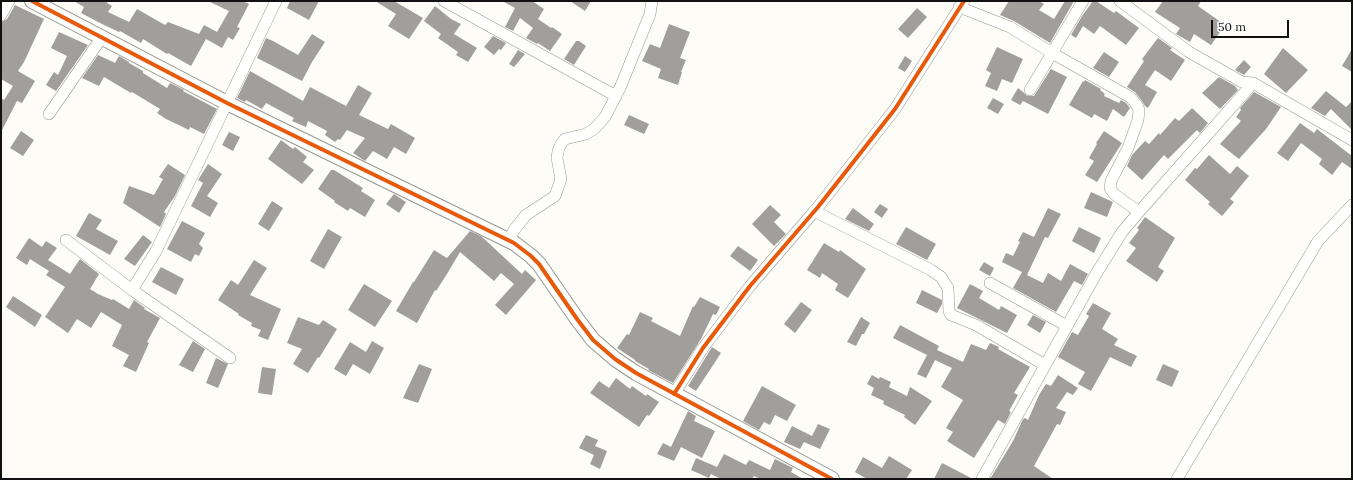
<!DOCTYPE html>
<html>
<head>
<meta charset="utf-8">
<style>
	body { margin:0 }
	#map { position:relative; width:1353px; height:480px; overflow:hidden; background:#fdfcf7; font-family:Lora,serif }
	canvas { display:block }
	.frame { position:absolute; inset:0; border:2px solid #111; pointer-events:none }
	.scale { position:absolute; left:1211px; top:20px; width:78px; height:18px; box-sizing:border-box; border:2px solid #111; border-top:0; padding-left:5px; font-size:12px; line-height:14px; white-space:nowrap; color:#111; -webkit-text-stroke:3px #fff; paint-order:stroke }
</style>
</head>
<body>
<div id="map">
<canvas width="1353" height="480"></canvas>
<div class="frame"></div>
<div class="scale">50 m</div>
</div>
<script>
const ctx = document.querySelector('canvas').getContext('2d');
ctx.lineJoin = 'round';
function fill(path, color) {
  ctx.fillStyle = color;
  ctx.fill(path, 'evenodd');
}
function toPath(rows) {
  const path = new Path2D();
  for (const r of rows) {
    path.moveTo(r[0], r[1]);
    for (let i = 2; i < r.length; i += 2) path.lineTo(r[i], r[i + 1]);
  }
  return path;
}
function trace(path, color, width, dash) {
  ctx.strokeStyle = color;
  ctx.lineWidth = width;
  ctx.lineCap = dash ? 'butt' : 'round';
  ctx.setLineDash(dash || []);
  ctx.stroke(path);
}
const building = toPath([
	[74,1,108,1,107,3,112,6,108,12,129,22,137,9,165,25,168,22,199,34,204,25,217,32,229,11,208,1,243,1,249,4,237,27,240,28,233,40,228,37,222,48,206,39,191,66,168,53,167,54,143,39,141,43,120,31,119,32,102,24,81,13,84,7],
	[290,1,319,1,309,20,287,8],
	[375,1,394,1,423,18,409,39,388,26,396,14],
	[502,1,532,1,544,9,538,19,551,28,552,27,562,34,550,51,538,43,537,44,526,38,533,28,520,18,513,31,505,27,515,8],
	[570,1,591,1,585,11],
	[1009,1,1039,1,1044,4,1039,10,1054,19,1065,1,1074,1,1050,43,1014,21,1000,15],
	[1093,1,1096,1,1114,13,1116,11,1139,28,1126,45,1100,26,1094,34,1083,26,1076,38,1071,35,1082,16],
	[1163,1,1201,1,1198,6,1225,25,1211,45,1194,34,1190,42,1176,34,1180,28,1155,12],
	[15,5,44,19,24,62,18,71,35,81,22,103,17,101,1,132,1,98,4,100,13,86,1,79,1,22,7,19],
	[435,6,451,19,461,24,454,34,477,48,468,62,456,55,458,52,438,38,441,34,424,21],
	[917,8,927,17,908,38,898,29],
	[669,24,690,32,680,58,686,60,681,72,682,72,678,85,658,78,661,69,642,61,650,44,660,48],
	[59,32,88,45,56,91,46,85,54,72,58,75,67,56,51,48],
	[312,34,325,42,312,62,302,81,257,58,266,38,273,41,298,55],
	[493,36,506,43,501,50,499,49,494,55,484,47],
	[1158,38,1172,48,1170,50,1185,60,1171,81,1155,70,1145,85,1157,92,1148,108,1145,106,1142,101,1135,92,1127,87,1144,61,1142,59],
	[576,41,579,41,586,46,574,65,564,59],
	[997,47,1023,59,1012,83,1002,79,997,91,985,86,991,73,986,70],
	[1283,48,1308,70,1286,93,1264,74],
	[1352,49,1352,72,1342,66],
	[518,50,525,54,514,67,509,64],
	[1104,52,1119,62,1109,77,1093,68],
	[98,55,115,63,119,56,129,62,129,63,143,71,143,73,167,88,170,83,184,90,183,91,217,109,204,134,190,127,189,130,166,119,157,113,160,109,132,92,131,93,104,77,99,86,82,78],
	[905,56,912,61,905,72,898,68],
	[1244,60,1251,67,1244,75,1235,70],
	[1051,69,1067,77,1048,114,1023,101,1020,105,1011,100,1018,88,1023,92,1027,96,1034,96],
	[250,71,303,101,310,87,346,106,358,85,372,93,359,115,388,129,391,124,415,138,406,154,394,147,387,159,373,151,365,161,353,153,365,138,347,130,340,140,338,139,335,142,325,135,327,131,308,121,306,127,292,121,294,118,266,103,262,109,246,100,245,102,237,98],
	[1219,77,1235,86,1238,90,1220,109,1202,93],
	[1085,80,1101,89,1100,90,1105,94,1104,96,1119,103,1121,100,1126,103,1130,108,1124,117,1113,109,1107,121,1094,114,1092,118,1069,105,1083,81,1084,82],
	[1326,91,1346,107,1352,101,1352,130,1331,109,1325,116,1311,108],
	[1254,92,1281,107,1266,129,1239,159,1220,144,1241,121,1236,117,1241,110,1240,108],
	[993,98,1004,104,998,114,987,108],
	[1192,108,1208,123,1200,133,1197,130,1168,159,1164,155,1142,180,1127,166,1132,155,1145,141,1149,144,1159,133,1160,135,1175,118,1179,121],
	[629,115,649,124,644,134,624,125],
	[1300,123,1314,133,1317,129,1352,156,1352,169,1342,162,1332,175,1319,164,1322,159,1301,143,1288,161,1277,153],
	[21,131,34,140,23,156,10,148],
	[1104,131,1122,143,1097,182,1085,175,1094,161,1089,158,1097,144,1096,143],
	[229,132,240,137,233,151,222,145],
	[281,140,293,149,295,147,307,157,303,162,314,170,302,184,268,159],
	[1209,155,1230,174,1237,166,1249,176,1230,199,1234,202,1222,216,1208,204,1210,202,1185,180,1195,168,1197,169],
	[168,164,185,175,175,196,164,212,166,214,160,227,123,203,129,186,154,195,163,179,159,177],
	[208,164,222,174,207,196,218,203,210,217,191,206,203,183,198,180],
	[331,170,334,170,363,188,361,191,375,200,365,217,350,208,348,211,334,202,335,201,318,189],
	[1091,192,1113,202,1107,217,1084,208],
	[394,194,406,202,399,213,386,204],
	[272,201,283,208,269,231,258,224],
	[880,204,888,209,882,218,874,212],
	[770,205,781,215,774,222,786,234,774,246,752,224],
	[853,208,874,224,869,231,845,219],
	[1048,208,1061,214,1048,238,1045,237,1027,275,1043,283,1048,273,1061,281,1070,264,1088,274,1082,285,1074,281,1056,312,1013,288,1022,272,1002,262,1006,253,1013,256,1020,242,1018,241,1023,232,1034,237],
	[89,213,102,220,96,229,118,241,110,255,76,236],
	[1145,217,1175,238,1158,267,1164,271,1157,282,1126,261,1136,248,1129,243,1139,230,1137,228],
	[182,221,205,233,199,244,203,248,199,256,195,254,191,262,167,249],
	[906,227,936,244,927,260,896,244],
	[1079,227,1101,238,1094,253,1072,241],
	[328,229,342,237,324,269,310,261],
	[470,231,481,236,522,274,525,270,536,280,506,315,495,305,514,284,501,273,494,281,460,252,447,274,436,291,435,290,417,323,396,311,413,282,414,282,434,250,447,258],
	[143,235,152,242,135,266,124,259],
	[29,238,42,247,46,241,57,248,48,260,70,274,80,259,99,274,90,289,98,294,112,300,113,299,129,309,134,300,145,308,144,309,160,318,147,342,149,343,136,372,123,366,129,355,112,346,122,325,101,312,91,328,77,319,68,333,45,317,65,287,46,275,49,271,30,259,27,265,16,258],
	[824,243,839,252,840,250,866,269,848,298,835,290,838,284,822,273,820,278,807,270],
	[738,246,758,260,750,271,730,256],
	[254,260,267,268,250,295,281,309,268,340,258,336,261,330,251,326,252,323,238,315,239,314,218,300,231,280,238,285],
	[984,262,994,268,990,276,979,270],
	[161,267,184,279,176,295,152,282],
	[364,284,392,301,375,327,348,310],
	[970,284,983,291,979,298,999,310,1001,306,1017,315,1007,333,957,308],
	[922,290,942,300,942,304,937,313,916,303],
	[13,296,42,315,35,327,6,307],
	[700,297,720,307,716,315,713,314,701,339,673,383,648,370,649,369,635,361,635,360,617,348,627,334,629,335,640,312,653,318,651,321,680,336,693,306,694,307],
	[801,302,812,310,795,333,784,324],
	[1093,303,1111,313,1102,329,1118,339,1114,345,1137,356,1131,367,1110,357,1091,391,1078,384,1085,372,1058,357,1072,332,1078,335,1089,316,1086,314],
	[1033,315,1046,322,1040,333,1027,325],
	[298,317,319,325,323,320,337,329,319,358,318,357,308,373,293,364,302,349,287,343],
	[861,317,870,323,864,334,862,334,856,346,847,342],
	[900,325,939,346,937,350,963,362,971,344,986,350,990,343,999,347,998,349,1030,367,1014,393,1018,395,1009,411,1011,412,1005,424,998,420,974,458,947,441,953,432,946,428,963,400,941,387,952,368,935,360,926,378,917,374,927,355,893,338],
	[193,341,205,349,193,372,179,365],
	[372,341,384,348,370,374,353,364,346,376,334,369,350,342,366,352],
	[712,347,721,353,696,391,688,386],
	[216,358,228,364,218,388,206,383],
	[419,364,432,369,418,403,403,398],
	[1163,364,1179,371,1172,387,1156,380],
	[262,367,276,369,272,395,258,393],
	[872,375,879,379,880,377,891,382,889,387,907,396,910,387,932,401,915,425,904,417,905,415,883,404,884,401,871,395,874,388,867,384],
	[1058,375,1078,388,1073,395,1067,392,1056,408,1066,412,1060,425,1057,424,1034,466,1053,479,990,479,1013,441,1023,419,1025,418,1028,420,1039,395,1046,384,1051,386],
	[616,378,630,389,632,386,646,396,647,394,659,402,649,416,647,415,639,427,590,393,599,381,609,388],
	[762,386,796,405,787,421,775,415,770,425,764,422,759,430,743,421],
	[688,411,696,416,694,421,715,431,702,458,681,447,674,461,657,454,663,443,671,447],
	[818,424,830,429,820,449,804,442,800,449,784,442,792,426,812,436],
	[586,435,598,440,595,446,607,451,600,469,590,464,594,455,579,448],
	[724,454,746,465,749,460,770,470,775,459,793,468,791,472,803,479,760,479,754,476,752,479,721,479,711,474,709,478,691,470,696,458,717,467],
	[889,456,912,470,906,479,867,479,855,472,863,457,882,468],
	[942,463,948,466,973,479,934,479]
]);
const minor = toPath([
	[444,1,616,96],
	[1120,1,1189,52,1242,82,1253,83,1352,140],
	[959,7,1010,27,1052,53,1130,97,1137,105,1139,110,1138,120,1128,148,1111,181,1110,188,1114,194,1139,212],
	[1,15,9,1],
	[1030,90,1083,1],
	[49,114,102,37],
	[814,211,931,270,941,277,948,288,949,311,951,315,976,325,1045,365],
	[66,240,132,290,156,251,276,1],
	[509,240,514,230,526,215,555,196,561,179,557,158,558,151,561,144,565,139,586,134,594,129,605,117,620,88,650,14,652,1],
	[990,283,1067,326],
	[132,290,230,358],
	[674,394,703,348,750,286,818,207,895,109,964,1],
	[982,479,1096,274,1122,232,1139,212,1253,83],
	[1177,479,1318,241,1352,205]
]);
const tertiary = toPath([
	[32,1,227,103,514,243,531,256,539,264,577,319,593,340,615,359,636,373,832,479]
]);
const cycleway = toPath([
	[32,1,227,103,514,243,531,256,539,264,577,319,593,340,615,359,636,373,832,479],
	[674,394,703,348,750,286,818,207,895,109,964,1]
]);
fill(building, '#a19f9c');
trace(minor, '#979795', 12);
trace(tertiary, '#979795', 16);
trace(minor, '#fffffe', 11);
trace(tertiary, '#fffffe', 14);
trace(cycleway, '#e8590c', 4);
</script>
</body>
</html>
